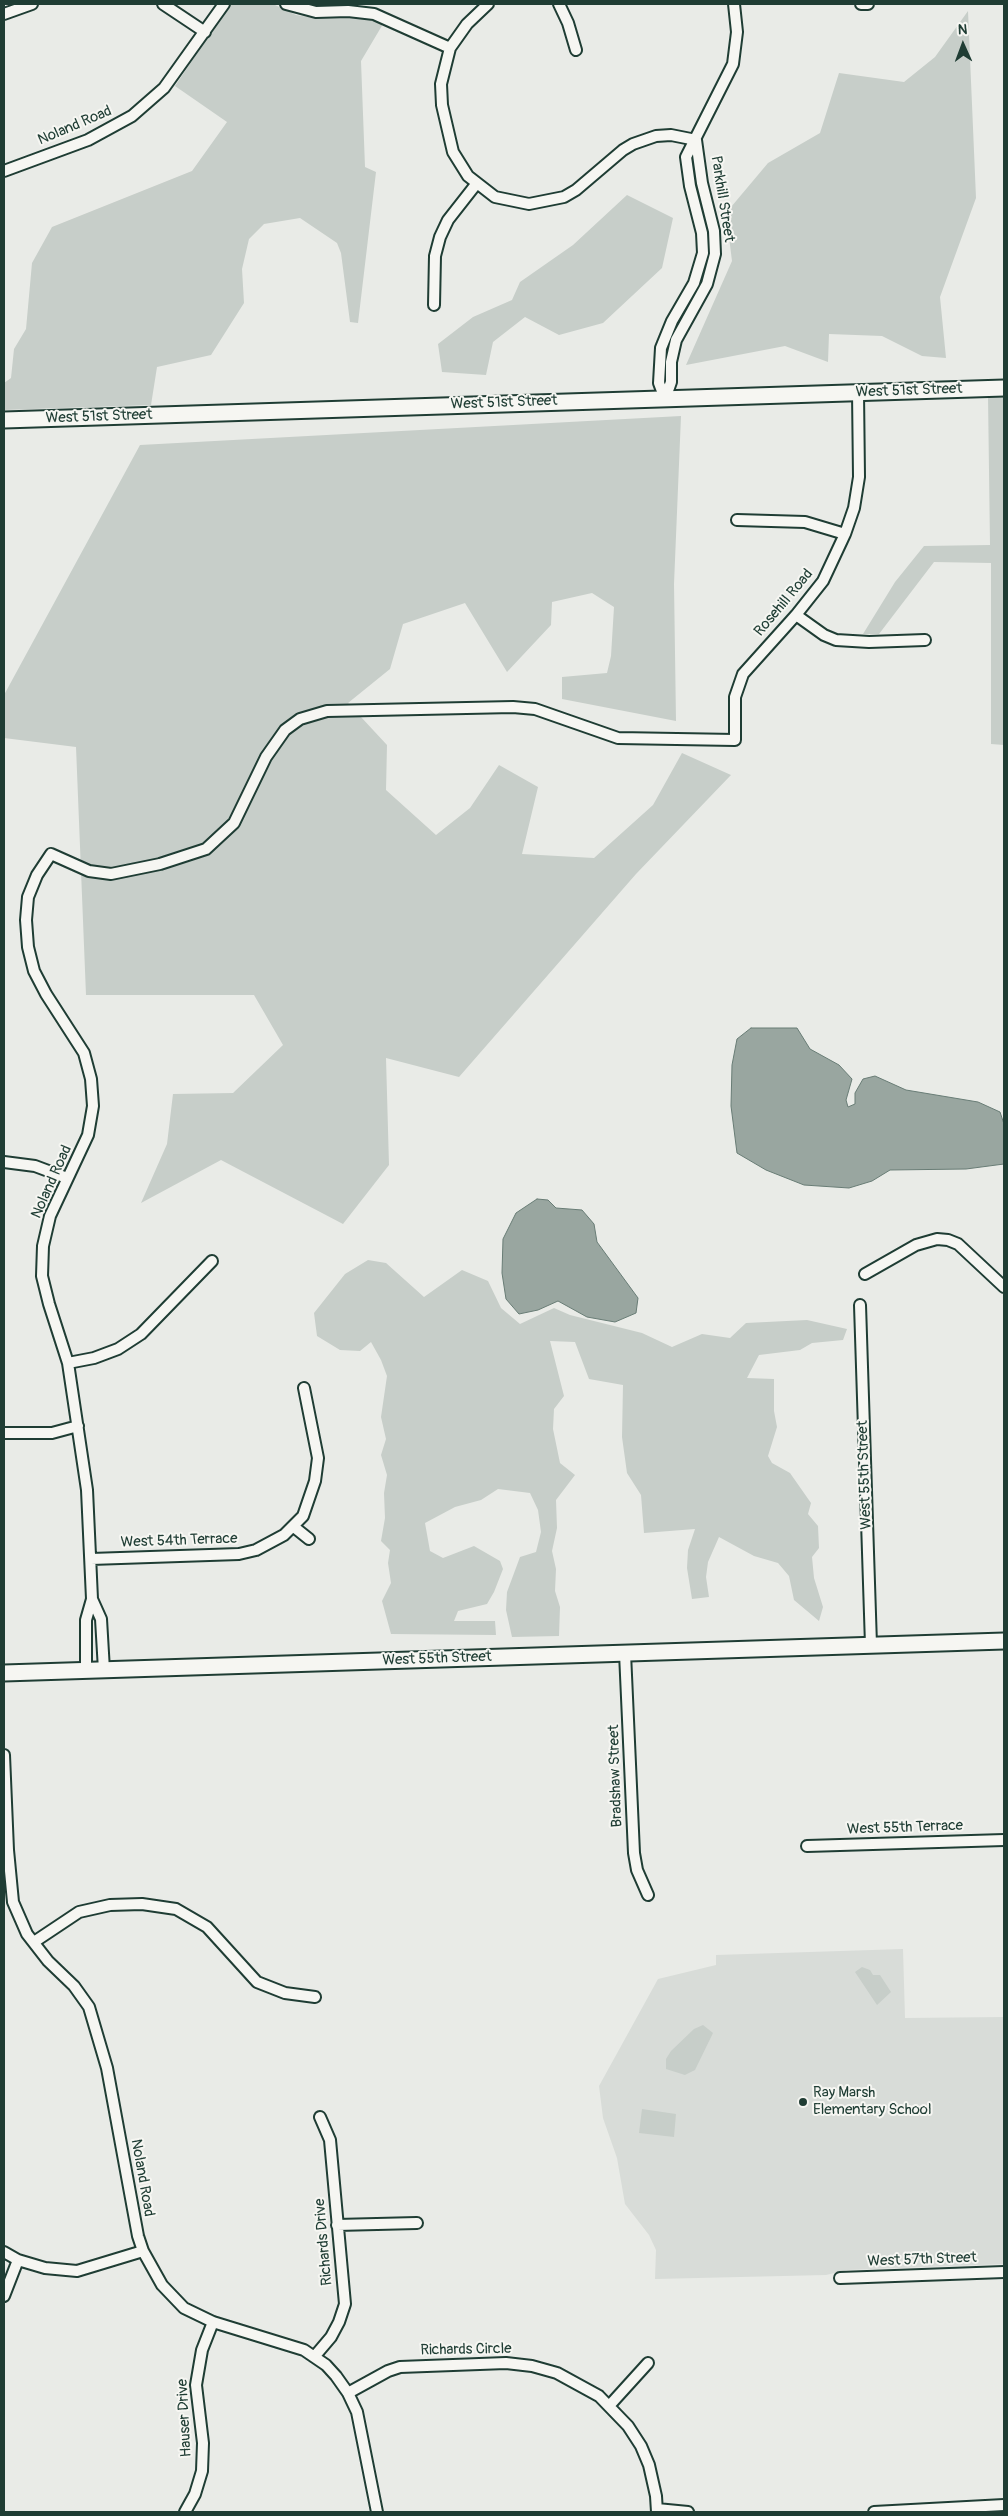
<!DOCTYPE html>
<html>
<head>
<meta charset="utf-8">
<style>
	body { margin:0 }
	#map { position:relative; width:1008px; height:2516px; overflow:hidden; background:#e9ebe7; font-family:Pangolin,sans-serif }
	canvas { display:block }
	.frame { position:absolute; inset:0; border:5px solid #1f3d34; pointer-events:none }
	.north { position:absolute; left:938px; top:20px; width:50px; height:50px; -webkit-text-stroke:4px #f6f6f2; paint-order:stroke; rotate:358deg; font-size:14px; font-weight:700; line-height:20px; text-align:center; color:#1f3d34 }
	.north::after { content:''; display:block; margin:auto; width:18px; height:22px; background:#1f3d34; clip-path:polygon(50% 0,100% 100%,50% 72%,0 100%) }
</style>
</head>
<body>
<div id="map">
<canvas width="1008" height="2516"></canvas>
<div class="frame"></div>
<div class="north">N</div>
</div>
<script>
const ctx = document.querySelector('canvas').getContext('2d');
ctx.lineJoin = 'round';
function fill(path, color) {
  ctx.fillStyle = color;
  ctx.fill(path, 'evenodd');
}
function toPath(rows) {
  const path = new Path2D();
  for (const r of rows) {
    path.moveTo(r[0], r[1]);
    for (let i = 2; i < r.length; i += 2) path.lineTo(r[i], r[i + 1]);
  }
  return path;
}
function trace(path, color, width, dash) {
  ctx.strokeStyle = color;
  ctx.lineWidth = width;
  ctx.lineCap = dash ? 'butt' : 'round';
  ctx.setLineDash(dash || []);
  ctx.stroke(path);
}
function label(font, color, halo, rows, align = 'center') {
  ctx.font = font + ' Pangolin,sans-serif';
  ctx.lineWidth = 4;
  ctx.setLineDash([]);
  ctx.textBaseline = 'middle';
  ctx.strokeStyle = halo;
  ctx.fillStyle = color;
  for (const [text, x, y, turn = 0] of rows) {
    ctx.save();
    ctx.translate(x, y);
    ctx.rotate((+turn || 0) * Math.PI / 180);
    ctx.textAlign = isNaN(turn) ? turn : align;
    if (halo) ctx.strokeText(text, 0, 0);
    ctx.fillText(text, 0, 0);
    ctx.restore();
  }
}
const built = toPath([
	[903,1949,905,2018,1004,2017,1004,2264,847,2270,826,2275,655,2279,656,2250,649,2235,625,2204,617,2158,603,2118,599,2086,658,1979,716,1965,716,1955]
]);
const green = toPath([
	[230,4,273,4,296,15,315,18,364,18,383,24,361,61,365,167,376,172,358,323,350,322,341,253,337,243,300,218,264,224,249,239,242,269,244,303,211,355,157,367,151,405,4,410,4,383,11,378,14,349,26,329,32,263,52,227,192,171,227,122,175,86],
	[968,11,976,198,940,297,946,358,922,356,882,336,829,334,828,362,785,346,686,365,732,261,726,213,768,163,820,133,839,73,904,82,935,57],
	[627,195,673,218,662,268,603,323,559,335,525,317,493,342,486,375,442,372,438,344,473,317,512,300,520,282,573,245],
	[988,396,1004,396,1004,745,991,744,991,563,934,562,879,634,863,634,895,582,924,546,990,545],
	[681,416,674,584,676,721,562,699,562,677,607,673,611,656,614,607,592,593,552,602,551,625,507,672,465,603,403,624,390,669,348,703,387,745,386,790,436,835,470,808,499,765,538,787,522,854,594,858,653,805,682,753,731,775,636,874,459,1077,386,1058,389,1165,343,1224,221,1160,141,1203,167,1144,173,1094,233,1093,283,1045,254,995,86,995,76,747,4,738,4,695,140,445],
	[368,1260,386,1263,424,1297,462,1270,488,1281,501,1308,520,1324,554,1308,570,1315,642,1333,672,1347,702,1334,730,1338,746,1323,807,1320,847,1329,843,1340,812,1343,800,1350,759,1355,747,1378,774,1379,774,1411,777,1427,768,1456,772,1463,790,1473,811,1503,808,1514,818,1526,819,1548,812,1557,814,1578,823,1607,819,1621,794,1600,789,1576,778,1563,754,1556,719,1537,708,1562,706,1577,709,1597,692,1599,687,1568,688,1550,695,1529,644,1533,641,1495,627,1473,622,1437,623,1385,589,1379,575,1342,550,1341,564,1396,554,1409,553,1429,560,1463,575,1475,556,1500,557,1528,552,1551,556,1569,555,1591,560,1607,559,1636,512,1637,506,1610,507,1592,520,1557,536,1552,541,1532,538,1510,530,1493,498,1489,481,1500,455,1507,425,1523,430,1551,443,1558,474,1546,500,1561,503,1569,494,1592,487,1604,458,1611,454,1621,495,1621,496,1635,391,1634,382,1601,391,1583,388,1563,390,1550,381,1541,385,1518,384,1493,387,1475,381,1455,386,1439,381,1417,387,1376,381,1360,371,1342,360,1351,340,1350,317,1336,314,1313,345,1274],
	[862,1967,870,1970,873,1975,880,1975,891,1992,877,2005,855,1972],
	[703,2025,713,2033,695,2070,685,2075,666,2069,666,2059,671,2051,694,2029],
	[642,2109,676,2114,674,2137,639,2133]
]);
const water = toPath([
	[751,1028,797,1028,810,1049,839,1065,852,1079,846,1100,848,1107,855,1104,855,1093,863,1079,875,1076,906,1090,978,1102,1000,1112,1004,1124,1004,1164,966,1169,890,1170,872,1181,849,1188,804,1185,766,1170,737,1153,731,1106,732,1065,737,1039,751,1028],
	[537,1199,548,1200,556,1208,582,1210,594,1224,597,1242,638,1298,636,1313,615,1322,587,1317,558,1301,538,1310,519,1314,506,1299,502,1273,503,1239,516,1213,537,1199]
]);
const street = toPath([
	[163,4,205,32],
	[286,4,316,12,348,11,374,14,450,48],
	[488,4,467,24,450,48,441,84,442,105,453,152,468,176,495,197,529,204,564,197,576,190,623,150,633,144,656,136,671,135,696,140],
	[559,4,568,23,576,50],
	[861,4,868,4],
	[4,14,32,4],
	[4,171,88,140,132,116,164,88,224,4],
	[434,305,435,256,440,237,448,220,477,183],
	[665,399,659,383,661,348,672,321,694,283,703,253,702,233,690,186,686,157,733,64,737,32,734,4],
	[665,399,671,382,671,362,676,340,707,284,715,254,714,231,702,183,696,140],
	[737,520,805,522,845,534],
	[796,615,824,635,836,640,869,642,925,640],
	[4,1162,35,1166,67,1178],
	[865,1274,916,1245,937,1239,948,1240,958,1244,1004,1287],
	[860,1305,871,1645],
	[68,1363,94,1358,118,1349,141,1334,212,1261],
	[4,1433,52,1433,78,1426],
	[294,1527,309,1539],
	[91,1559,239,1554,256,1550,284,1535,303,1516,315,1481,318,1458,304,1388],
	[92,1599,101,1619,104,1670],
	[625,1653,634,1853,637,1870,648,1895],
	[86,1670,86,1620,92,1599,87,1490,68,1363,49,1304,42,1276,43,1246,50,1216,88,1135,93,1106,91,1079,84,1053,46,994,34,971,28,947,26,920,28,897,37,875,51,854,89,871,111,874,160,864,206,849,234,823,266,757,285,730,300,719,327,711,513,707,535,709,618,738,735,740,735,697,743,674,796,615,823,581,845,534,854,508,859,477,858,392],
	[4,1755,8,1850,13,1902,27,1934,48,1961,74,1986,89,2007,107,2068,138,2236,143,2251,162,2285,184,2308,213,2322,304,2350,326,2365,336,2376,348,2393,357,2412,377,2512],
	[807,1846,1004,1840],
	[34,1942,79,1912,110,1905,142,1904,176,1909,207,1927,257,1982,285,1993,315,1997],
	[337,2225,417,2223],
	[4,2252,18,2260,45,2268,77,2271,143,2251],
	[840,2278,1004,2272],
	[4,2296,18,2260],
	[314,2357,331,2337,339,2322,345,2304,330,2140,320,2117],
	[348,2393,388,2371,400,2367,506,2363,532,2366,557,2373,599,2396,628,2426,641,2446,649,2465,656,2496,657,2512],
	[609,2406,648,2363],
	[657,2509,688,2512],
	[185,2512,195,2494,202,2471,203,2443,196,2385,202,2350,213,2322],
	[874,2512,1004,2505]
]);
const secondary = toPath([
	[4,420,1004,388],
	[4,1673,1004,1641]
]);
const markers = [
	[803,2102,5,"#1f3d34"]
];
const streetNames = [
	["Noland Road",75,126,-23],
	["Parkhill Street",722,199,81],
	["West 51st Street",909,391,-2],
	["West 51st Street",504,403,-2],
	["West 51st Street",99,417,-2],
	["Rosehill Road",784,603,-50],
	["Noland Road",52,1182,-66],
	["West 55th Street",865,1475,-92],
	["West 54th Terrace",179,1541,-2],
	["West 55th Street",437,1659,-2],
	["Bradshaw Street",616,1776,-92],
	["West 55th Terrace",905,1828,-2],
	["Noland Road",142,2178,80],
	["Richards Drive",324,2242,-95],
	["West 57th Street",922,2260,-2],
	["Richards Circle",466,2350,-1],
	["Hauser Drive",185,2418,-93]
];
const poiNames = [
	["Ray Marsh",813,2093],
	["Elementary School",813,2110]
];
fill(built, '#d8dcd8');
fill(green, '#c7cec9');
fill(water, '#99a6a0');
trace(water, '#687c75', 1);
trace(street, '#1f3d34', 14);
trace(secondary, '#1f3d34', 19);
trace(street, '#f6f6f2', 10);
trace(secondary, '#f6f6f2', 15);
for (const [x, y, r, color] of markers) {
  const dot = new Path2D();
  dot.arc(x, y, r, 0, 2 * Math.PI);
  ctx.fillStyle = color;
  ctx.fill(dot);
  trace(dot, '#f6f6f2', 2);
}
label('15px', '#1f3d34', '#f6f6f2', streetNames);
label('15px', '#1f3d34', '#f6f6f2', poiNames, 'left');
</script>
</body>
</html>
